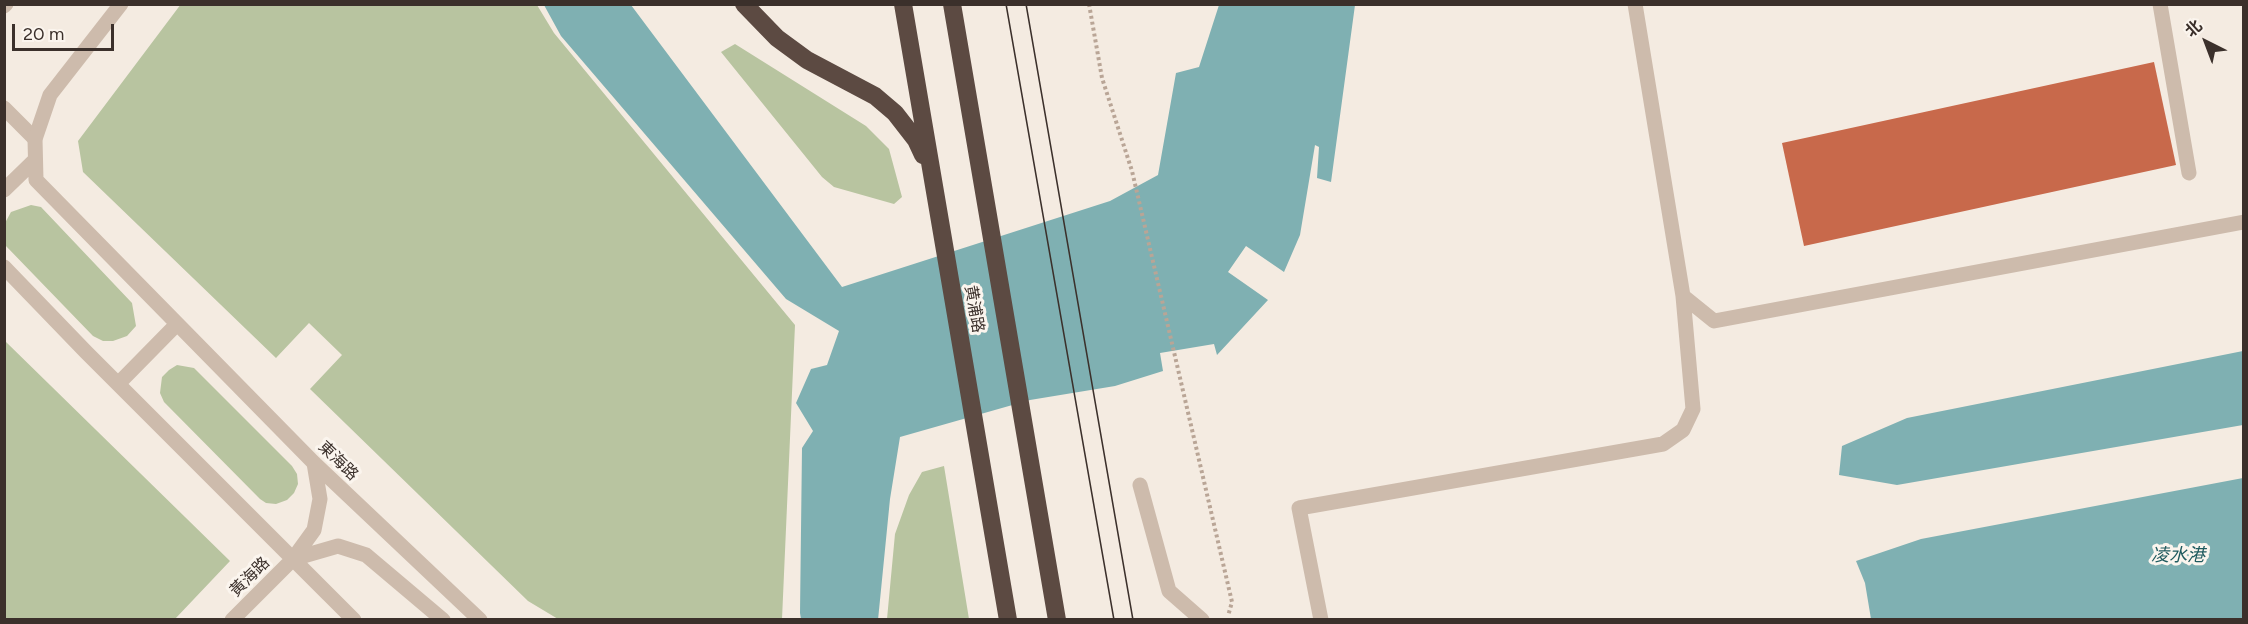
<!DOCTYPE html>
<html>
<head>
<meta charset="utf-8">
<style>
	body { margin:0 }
	#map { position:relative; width:2248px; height:624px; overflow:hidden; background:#f4ebe1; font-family:Figtree,"Noto Sans SC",sans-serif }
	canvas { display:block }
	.frame { position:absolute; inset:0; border:6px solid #3b302b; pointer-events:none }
	.north { position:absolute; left:2176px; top:12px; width:60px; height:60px; -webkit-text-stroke:4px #fbf5ee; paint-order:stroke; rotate:318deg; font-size:16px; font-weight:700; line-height:24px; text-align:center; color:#3b302b }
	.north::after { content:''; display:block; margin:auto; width:21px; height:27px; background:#3b302b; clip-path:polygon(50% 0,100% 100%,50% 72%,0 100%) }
	.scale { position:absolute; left:12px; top:24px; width:102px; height:27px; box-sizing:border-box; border:3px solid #3b302b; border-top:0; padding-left:8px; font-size:18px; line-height:21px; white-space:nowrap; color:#3b302b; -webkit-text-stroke:4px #fbf5ee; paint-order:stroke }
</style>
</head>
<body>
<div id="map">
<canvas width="2248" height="624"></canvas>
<div class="frame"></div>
<div class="north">北</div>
<div class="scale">20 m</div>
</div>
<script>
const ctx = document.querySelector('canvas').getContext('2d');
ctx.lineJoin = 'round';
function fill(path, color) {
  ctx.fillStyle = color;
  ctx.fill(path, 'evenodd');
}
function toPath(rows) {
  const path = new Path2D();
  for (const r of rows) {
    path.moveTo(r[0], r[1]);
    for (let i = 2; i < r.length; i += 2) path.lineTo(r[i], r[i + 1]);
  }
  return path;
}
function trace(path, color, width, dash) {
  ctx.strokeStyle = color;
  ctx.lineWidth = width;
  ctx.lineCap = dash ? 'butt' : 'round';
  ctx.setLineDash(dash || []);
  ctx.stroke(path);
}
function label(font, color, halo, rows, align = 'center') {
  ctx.font = font + ' Figtree,"Noto Sans SC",sans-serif';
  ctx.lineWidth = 6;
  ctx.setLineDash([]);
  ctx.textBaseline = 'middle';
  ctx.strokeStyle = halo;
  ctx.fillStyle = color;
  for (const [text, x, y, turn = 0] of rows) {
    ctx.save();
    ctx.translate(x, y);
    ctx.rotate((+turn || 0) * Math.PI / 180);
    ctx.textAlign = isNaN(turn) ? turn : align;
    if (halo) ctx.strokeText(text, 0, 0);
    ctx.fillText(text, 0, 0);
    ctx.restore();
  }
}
const green = toPath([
	[181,4,537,5,554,33,795,325,782,619,558,619,528,601,310,389,342,355,309,323,276,358,83,172,78,141],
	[735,44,866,126,889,149,902,197,894,204,834,187,822,177,721,52],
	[31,205,41,207,132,303,136,326,127,336,113,341,103,341,93,336,5,245,5,223,11,212],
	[5,341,230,561,175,619,5,619],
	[177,365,194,368,292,466,297,474,298,484,294,493,287,500,276,504,266,503,260,499,164,402,160,393,162,377,169,370],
	[944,466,969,619,887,619,895,534,909,495,922,472]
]);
const water = toPath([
	[544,5,631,5,842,287,1110,201,1158,175,1176,73,1199,67,1219,5,1355,5,1331,182,1317,178,1319,147,1315,145,1300,235,1284,272,1246,246,1228,272,1268,300,1217,355,1214,344,1160,353,1163,371,1115,386,1030,400,900,437,890,499,878,620,801,619,800,613,802,448,813,431,796,403,811,369,827,365,839,331,786,299,561,36],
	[2243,351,2243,425,1897,485,1839,475,1842,446,1907,418],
	[2243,478,2243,619,1871,619,1865,583,1856,561,1921,539]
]);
const building = toPath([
	[2154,62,2176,165,1804,246,1782,143]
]);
const path = toPath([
	[1089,4,1102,78,1132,171,1232,602,1228,616]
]);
const lane = toPath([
	[4,108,35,139],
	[1140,485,1169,591,1202,620]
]);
const street = toPath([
	[121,4,50,95,35,139,36,180,314,463,480,620],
	[1635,4,1683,296,1714,321,2244,222],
	[2160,4,2189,173],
	[4,6,6,4],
	[4,190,34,161],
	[4,267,86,352,354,620],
	[118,384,177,324],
	[293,559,338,546,366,555,443,620],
	[232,620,293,559,314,530,320,499,314,463],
	[1321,620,1299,508,1663,444,1683,430,1693,409,1683,296]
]);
const highway = toPath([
	[744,4,777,38,807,60,875,96,895,113,916,140,923,155],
	[903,4,1008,620],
	[952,4,1057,620]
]);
const tram = toPath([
	[1006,4,1114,620],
	[1026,4,1133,620]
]);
const streetNames = [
	["黄浦路",974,309,80],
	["東海路",338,461,44],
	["黃海路",250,577,-45]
];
const waterNames = [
	["凌水港",2178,556]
];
fill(green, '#b8c4a0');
fill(water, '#7fb0b2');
fill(building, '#c8694b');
trace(path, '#b9a596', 4, [3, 3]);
trace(lane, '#cdbbac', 15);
trace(street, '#cdbbac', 15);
trace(highway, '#5c4a42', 18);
trace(tram, '#3b302b', 1.5);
label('16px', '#3b302b', '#fbf5ee', streetNames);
label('italic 18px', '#1f5a5e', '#fbf5ee', waterNames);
</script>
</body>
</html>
